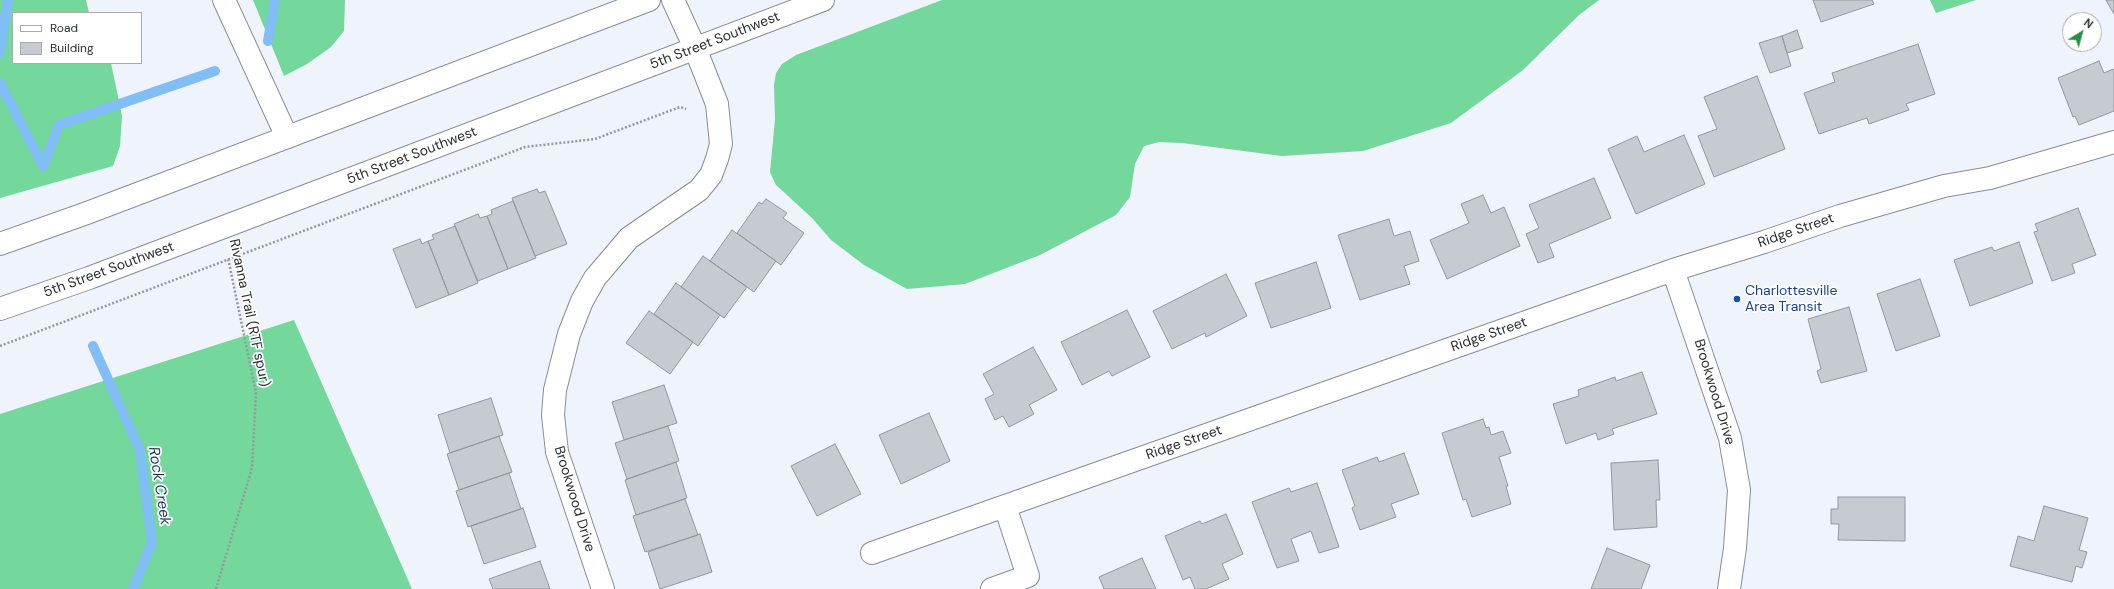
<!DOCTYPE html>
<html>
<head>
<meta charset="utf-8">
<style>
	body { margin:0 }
	#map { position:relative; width:2114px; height:589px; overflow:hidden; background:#eff3fb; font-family:"DM Sans",sans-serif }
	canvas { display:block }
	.legend { position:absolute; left:12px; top:12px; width:130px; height:52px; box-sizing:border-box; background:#fff; border:1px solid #ababac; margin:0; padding:5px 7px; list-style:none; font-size:12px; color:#2c2e30 }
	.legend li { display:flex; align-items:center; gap:8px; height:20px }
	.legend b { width:20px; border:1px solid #ababac }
	.north { position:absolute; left:2062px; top:12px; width:40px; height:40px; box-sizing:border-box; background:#fff; border:1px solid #ababac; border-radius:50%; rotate:37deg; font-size:11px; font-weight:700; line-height:16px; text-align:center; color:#2c2e30 }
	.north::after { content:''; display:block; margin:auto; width:14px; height:18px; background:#258f45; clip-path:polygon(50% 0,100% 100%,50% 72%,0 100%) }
</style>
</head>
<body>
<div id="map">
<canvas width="2114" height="589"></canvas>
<ul class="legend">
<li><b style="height:5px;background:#fff"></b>Road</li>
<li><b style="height:11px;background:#c6cbd2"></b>Building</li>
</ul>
<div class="north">N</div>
</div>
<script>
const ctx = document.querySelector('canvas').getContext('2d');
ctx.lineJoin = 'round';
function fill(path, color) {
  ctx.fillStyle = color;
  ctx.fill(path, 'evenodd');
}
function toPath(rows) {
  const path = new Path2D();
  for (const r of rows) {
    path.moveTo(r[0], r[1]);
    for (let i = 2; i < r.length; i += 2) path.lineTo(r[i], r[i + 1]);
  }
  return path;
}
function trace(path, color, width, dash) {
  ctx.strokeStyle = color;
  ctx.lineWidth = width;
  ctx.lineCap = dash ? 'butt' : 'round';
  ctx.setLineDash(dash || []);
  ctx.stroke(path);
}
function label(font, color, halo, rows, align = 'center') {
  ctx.font = font + ' "DM Sans",sans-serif';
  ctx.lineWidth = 3.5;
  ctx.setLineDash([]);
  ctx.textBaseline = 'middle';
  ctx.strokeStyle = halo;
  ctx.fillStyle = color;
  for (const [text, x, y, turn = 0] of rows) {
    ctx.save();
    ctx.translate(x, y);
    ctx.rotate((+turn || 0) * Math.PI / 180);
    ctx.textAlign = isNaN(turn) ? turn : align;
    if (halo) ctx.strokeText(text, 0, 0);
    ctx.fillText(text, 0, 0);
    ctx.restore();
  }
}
const forest = toPath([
	[0,0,86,0,89,13,13,13,13,63,111,63,122,116,120,146,113,166,0,198],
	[253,0,345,0,344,31,331,47,307,64,284,76],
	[942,0,1599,0,1579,15,1523,70,1451,123,1363,151,1282,156,1182,143,1159,142,1144,146,1135,164,1130,197,1116,215,1040,255,965,284,907,289,864,265,831,240,812,218,776,185,770,172,775,119,774,85,776,73,782,64,796,55],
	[1930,0,1976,0,1936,13],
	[294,320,412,589,0,589,0,414]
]);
const stream = toPath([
	[268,41,275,0],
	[0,53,8,0],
	[0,83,43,166],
	[43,166,59,125,215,71],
	[93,346,140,450,152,542,133,589]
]);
const building = toPath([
	[1813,0,1872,0,1874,4,1821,22,1813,0],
	[2106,0,2114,0,2114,14,2106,0],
	[1797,30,1803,48,1787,53,1782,36,1797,30],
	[1782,36,1791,66,1770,73,1759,43,1782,36],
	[1918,44,1935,94,1906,104,1909,110,1869,124,1867,118,1819,134,1804,93,1835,82,1832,73,1918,44],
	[2099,61,2104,73,2113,69,2114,70,2114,111,2079,125,2075,116,2073,117,2058,78,2099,61],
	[1757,76,1785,149,1714,177,1698,136,1717,129,1704,97,1757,76],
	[1684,135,1705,184,1636,214,1608,149,1637,136,1644,152,1684,135],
	[1594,178,1611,218,1549,244,1554,257,1538,263,1526,234,1539,228,1529,205,1594,178],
	[537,189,539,193,545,191,567,244,535,256,512,198,537,189],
	[1483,195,1491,213,1504,207,1520,246,1447,279,1430,240,1469,223,1461,204,1483,195],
	[766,199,787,213,783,218,804,233,781,265,737,233,759,202,762,204,766,199],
	[513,201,536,258,508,269,487,216,492,214,491,210,513,201],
	[2078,208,2096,255,2072,264,2075,273,2052,281,2034,232,2038,231,2035,224,2078,208],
	[478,214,480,218,487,216,508,269,478,281,454,224,478,214],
	[1389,219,1394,236,1410,231,1419,261,1404,266,1410,284,1360,300,1338,235,1389,219],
	[455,226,478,283,449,295,428,241,434,239,432,235,455,226],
	[732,230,776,261,754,292,710,261,732,230],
	[420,239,422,244,428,241,449,295,416,308,393,249,420,239],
	[2019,242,2033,283,1970,306,1954,260,1992,247,1994,251,2019,242],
	[703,256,747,287,724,318,681,287,703,256],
	[1316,262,1331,308,1271,328,1255,283,1316,262],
	[1226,274,1247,316,1206,337,1205,333,1172,349,1153,311,1226,274],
	[1920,279,1940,336,1896,351,1877,294,1920,279],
	[676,283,720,315,698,346,654,314,676,283],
	[1849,307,1867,371,1821,383,1817,371,1821,369,1808,319,1849,307],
	[1127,310,1150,357,1112,376,1109,371,1082,385,1061,342,1127,310],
	[649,311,693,342,670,374,626,343,649,311],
	[1033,347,1057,390,1029,405,1034,414,1009,427,1003,416,995,420,985,399,994,394,983,374,1033,347],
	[1642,372,1657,414,1612,429,1614,434,1598,440,1596,433,1566,444,1553,404,1579,396,1578,390,1615,377,1616,381,1642,372],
	[664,385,677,423,624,440,612,402,664,385],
	[491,398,503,435,450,453,438,415,491,398],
	[929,413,950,461,901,484,879,435,929,413],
	[1483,419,1486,428,1489,427,1491,435,1503,431,1511,453,1499,457,1508,486,1506,486,1511,504,1472,517,1466,499,1463,500,1442,433,1483,419],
	[668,426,679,461,627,479,615,443,668,426],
	[499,436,512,472,459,490,447,454,499,436],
	[835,444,861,494,817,516,791,466,835,444],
	[1404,453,1419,494,1391,504,1396,517,1360,530,1352,508,1355,506,1342,470,1377,457,1379,462,1404,453],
	[1658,460,1660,500,1656,500,1657,527,1614,530,1611,463,1658,460],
	[676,462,687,498,636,515,625,480,676,462],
	[509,473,521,509,468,527,456,491,509,473],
	[1317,483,1339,547,1319,553,1311,531,1291,539,1299,561,1277,568,1252,502,1289,488,1291,492,1317,483],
	[1838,497,1905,497,1905,541,1838,540,1839,524,1831,524,1831,509,1838,509,1838,497],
	[685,499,698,535,645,552,633,516,685,499],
	[2044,506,2088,518,2079,550,2087,552,2082,568,2076,566,2072,582,2010,566,2018,536,2034,541,2044,506],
	[523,508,536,547,484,564,471,526,523,508],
	[1226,514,1243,554,1222,564,1229,579,1206,589,1195,589,1190,577,1183,580,1165,536,1200,521,1202,524,1226,514],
	[700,534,712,572,660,589,648,552,700,534],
	[1607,548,1650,565,1641,589,1591,589,1607,548],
	[1142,558,1156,589,1104,589,1099,577,1142,558],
	[540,561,550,589,493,589,489,579,540,561]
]);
const path = toPath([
	[0,346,525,147,595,139,680,107,686,109],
	[216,589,252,468,256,393,228,258]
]);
const minor = toPath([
	[224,0,287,137],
	[1673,270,1730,438,1739,490,1735,548,1729,589],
	[872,553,1673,270,1764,242,1840,216,1944,186,1990,178,2114,142],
	[603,589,557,452,553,415,555,390,569,334,582,301,595,278,629,238,699,190,711,175,717,159,721,144,717,104,695,48,673,0],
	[992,589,1028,576,1005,506]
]);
const major = toPath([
	[0,244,87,213,649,0],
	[0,309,89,278,823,0]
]);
const markers = [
	[1737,299,4,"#1a4fb4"]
];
const streetNames = [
	["5th Street Southwest",715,41,-21],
	["5th Street Southwest",412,156,-21],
	["Ridge Street",1796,231,-19],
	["5th Street Southwest",109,270,-20],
	["Rivanna Trail (RTF spur)",249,313,78],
	["Ridge Street",1489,335,-19],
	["Brookwood Drive",1714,392,73],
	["Ridge Street",1184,443,-19],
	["Brookwood Drive",574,499,73]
];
const transitNames = [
	["Charlottesville",1745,291],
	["Area Transit",1745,307]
];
const waterNames = [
	["Rock Creek",159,486,81]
];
fill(forest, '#74d79c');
trace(stream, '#82bef6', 10);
fill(building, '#c6cbd2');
trace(building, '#93979e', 1);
trace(minor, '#898d94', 24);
trace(major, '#898d94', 24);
trace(path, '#95989d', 2.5, [2, 2]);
trace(minor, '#fff', 22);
trace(major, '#fff', 22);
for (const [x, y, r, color] of markers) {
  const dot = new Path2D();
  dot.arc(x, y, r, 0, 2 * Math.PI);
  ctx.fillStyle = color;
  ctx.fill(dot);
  trace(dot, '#fff', 1.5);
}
label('14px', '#2c2e30', '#fff', streetNames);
label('14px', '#164399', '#fff', transitNames, 'left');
label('italic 15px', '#193855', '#fff', waterNames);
</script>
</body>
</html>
